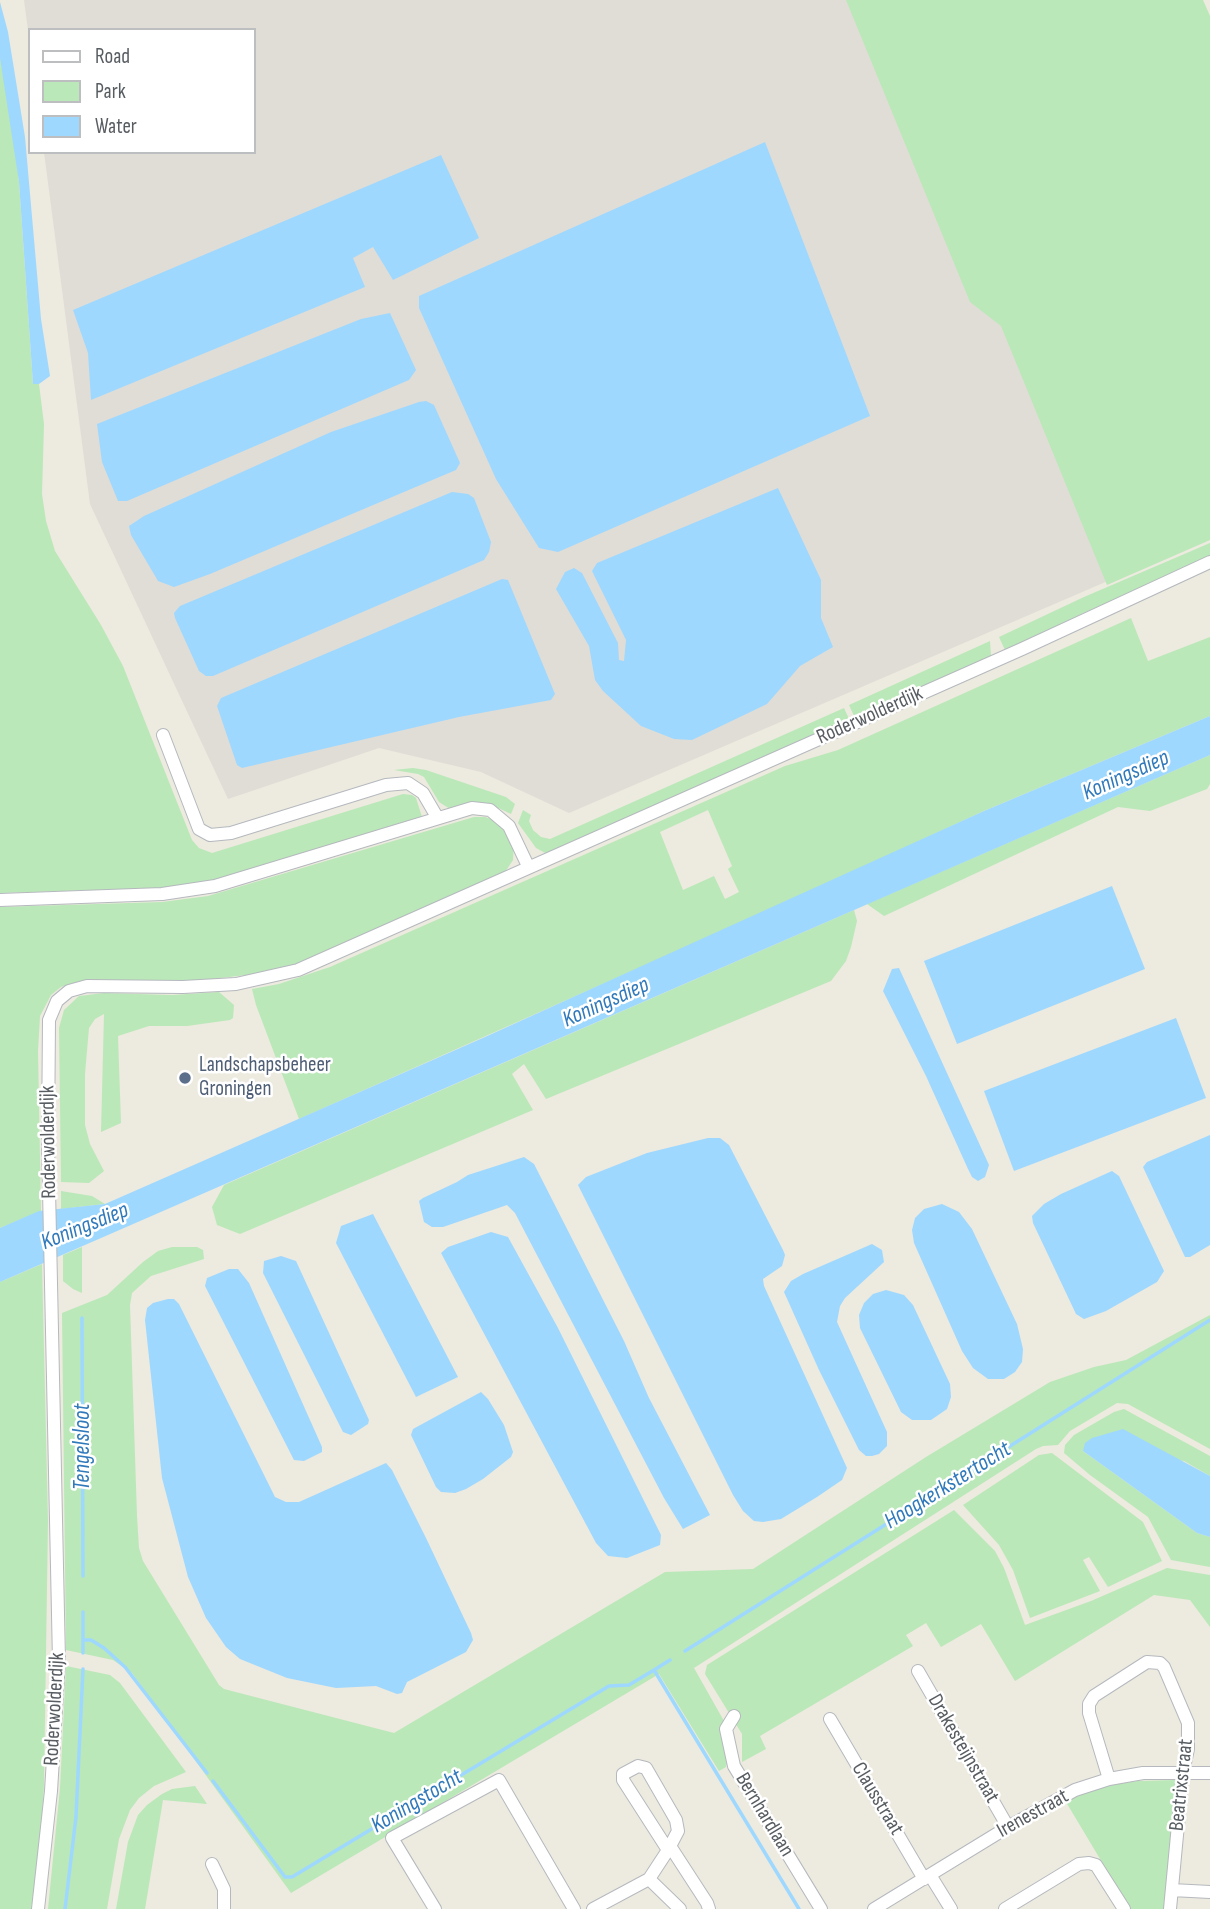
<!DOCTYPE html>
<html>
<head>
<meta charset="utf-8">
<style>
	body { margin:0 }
	#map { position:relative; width:1210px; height:1909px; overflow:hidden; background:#edeadf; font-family:"Sofia Sans Condensed",sans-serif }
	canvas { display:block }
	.legend { position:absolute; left:28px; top:28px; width:228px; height:126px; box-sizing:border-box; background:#fff; border:2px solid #bcbec0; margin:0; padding:9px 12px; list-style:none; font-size:21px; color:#585d62 }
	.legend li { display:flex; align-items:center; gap:14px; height:35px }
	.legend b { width:35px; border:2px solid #bcbec0 }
</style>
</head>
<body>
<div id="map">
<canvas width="1210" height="1909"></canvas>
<ul class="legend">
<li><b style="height:9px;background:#fff"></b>Road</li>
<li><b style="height:19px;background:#bae8b8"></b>Park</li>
<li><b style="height:19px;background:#9ed8ff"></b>Water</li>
</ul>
</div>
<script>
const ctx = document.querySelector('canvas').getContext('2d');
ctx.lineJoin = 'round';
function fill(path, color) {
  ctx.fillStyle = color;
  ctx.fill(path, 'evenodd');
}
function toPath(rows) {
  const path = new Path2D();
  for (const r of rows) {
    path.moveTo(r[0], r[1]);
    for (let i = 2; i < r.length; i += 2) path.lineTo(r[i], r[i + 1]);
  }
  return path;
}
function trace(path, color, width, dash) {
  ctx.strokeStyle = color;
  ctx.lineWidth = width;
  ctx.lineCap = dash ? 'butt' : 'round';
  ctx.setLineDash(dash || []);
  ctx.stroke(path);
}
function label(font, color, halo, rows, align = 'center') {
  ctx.font = font + ' "Sofia Sans Condensed",sans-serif';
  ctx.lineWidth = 5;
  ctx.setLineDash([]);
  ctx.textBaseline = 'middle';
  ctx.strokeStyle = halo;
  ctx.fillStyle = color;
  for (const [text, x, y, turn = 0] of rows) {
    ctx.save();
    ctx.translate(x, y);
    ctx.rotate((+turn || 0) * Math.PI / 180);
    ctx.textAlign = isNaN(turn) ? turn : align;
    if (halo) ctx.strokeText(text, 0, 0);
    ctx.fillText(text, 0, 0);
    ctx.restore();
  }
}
const industrial = toPath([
	[24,0,1179,0,1210,537,569,813,481,772,379,748,228,799,90,504,44,152,254,152,254,30,30,30,30,45]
]);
const green = toPath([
	[846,0,1203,0,1210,16,1210,540,1107,585,1001,326,970,302],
	[0,54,9,91,19,182,33,384,39,384,44,424,42,494,46,521,55,551,101,625,123,666,192,840,199,848,212,853,403,794,412,795,416,798,422,817,205,883,161,888,0,893],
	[1210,543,1210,558,1090,610,1005,650,999,637,1084,597],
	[1131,618,1148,661,1210,637,1210,716,984,811,767,911,299,1119,256,1005,252,989,279,984,330,967,785,766,838,750],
	[708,810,732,866,728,869,739,892,725,899,714,876,683,890,660,832],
	[990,641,991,656,855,718,849,705],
	[844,708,850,721,549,855,536,848,518,823,523,810,531,815,529,821,533,830,541,837,550,839],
	[1210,755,1210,784,1207,789,1150,811,1118,807,884,916,867,904],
	[413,768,426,770,506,797,515,804,511,814,492,805,450,809,439,802,424,777,418,774,394,770],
	[474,817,485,817,496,821,505,828,514,842,513,860,503,875,332,950,296,964,255,974,194,981,77,982,61,987,51,995,40,1016,38,1051,41,1211,0,1228,0,907,162,902,208,896],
	[854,910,857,921,851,947,846,961,831,981,546,1099,524,1064,512,1074,533,1110,240,1234,217,1225,212,1207,224,1185],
	[219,992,234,1005,233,1018,230,1020,187,1026,149,1026,118,1036,121,1123,101,1132,104,1014,95,1019,89,1028,85,1074,85,1125,90,1144,104,1171,89,1183,61,1182,59,1028,64,1010,79,996,104,993,172,995],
	[61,1191,92,1196,105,1204,61,1209],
	[82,1247,82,1293,73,1289,63,1281,63,1255],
	[172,1247,197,1247,203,1250,204,1259,151,1276,132,1293,130,1305,137,1516,139,1548,143,1561,219,1685,224,1689,394,1733,665,1572,753,1569,926,1457,1050,1382,1094,1367,1126,1360,1210,1315,1210,1449,1128,1404,1117,1403,1070,1431,1058,1445,1043,1446,1036,1449,694,1668,724,1721,731,1738,726,1767,719,1771,659,1674,291,1893,132,1673,113,1660,66,1650,62,1313,107,1295,143,1262,158,1251],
	[42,1264,48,1521,44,1785,40,1850,31,1909,0,1909,0,1282],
	[1124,1409,1210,1456,1210,1476,1184,1461,1083,1451,1197,1533,1210,1537,1210,1567,1171,1560,1148,1517,1090,1475,1064,1453,1065,1445,1074,1435,1114,1412],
	[1052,1453,1143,1522,1162,1561,1108,1587,1089,1557,1083,1560,1100,1591,1030,1618,1013,1570,999,1545,963,1505,1039,1455],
	[954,1510,995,1551,1004,1568,1025,1625,1091,1601,1167,1568,1210,1575,1210,1627,1190,1600,1154,1595,1015,1681,981,1624,941,1647,926,1623,906,1635,913,1646,760,1736,766,1749,742,1762,742,1734,705,1674,707,1665],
	[66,1666,110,1675,120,1683,186,1772,154,1786,139,1798,130,1810,119,1839,107,1909,48,1909,60,1788],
	[1176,1780,1166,1909,1130,1909,1066,1802,1084,1792,1110,1785,1138,1781],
	[195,1786,207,1804,163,1800,145,1909,116,1909,128,1842,138,1815,147,1805,162,1794,172,1789]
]);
const water = toPath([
	[0,2,8,32,25,137,41,319,50,376,39,384,33,384,19,182,0,58],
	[765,142,870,416,558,552,539,548,496,479,419,308,419,296],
	[441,155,479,238,393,280,373,247,353,258,365,287,91,400,88,353,73,310],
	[390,313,416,370,409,380,127,501,118,501,102,462,97,424,361,319],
	[426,401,434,405,460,463,456,470,210,574,174,587,158,581,131,535,129,526,144,516,331,432,419,402],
	[778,488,821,580,821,618,833,647,800,666,767,704,692,740,674,739,641,726,603,691,595,680,589,646,556,589,565,572,574,568,582,573,618,643,619,660,624,661,626,640,592,571,597,563],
	[452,492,468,494,474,498,491,542,489,552,484,560,213,676,206,676,199,671,175,618,174,613,180,606],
	[502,579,508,580,555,694,551,700,459,717,242,768,237,765,217,706,221,698],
	[1210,716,1210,755,0,1282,0,1228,9,1224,39,1211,105,1204,485,1037,984,811],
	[1112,886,1145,969,957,1044,924,961],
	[899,968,989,1165,985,1177,978,1181,972,1177,968,1169,926,1076,883,991,892,969],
	[1176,1018,1206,1098,1014,1171,984,1091],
	[1210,1135,1210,1245,1190,1257,1185,1257,1143,1167,1147,1162],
	[708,1138,720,1138,729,1145,783,1250,785,1255,782,1266,763,1279,764,1286,847,1468,842,1480,817,1497,781,1519,763,1522,754,1521,743,1511,733,1495,578,1185,586,1177,647,1153],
	[524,1157,534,1164,624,1341,649,1398,710,1515,683,1529,664,1498,515,1213,507,1205,443,1227,432,1227,424,1222,419,1201,423,1198,457,1182,468,1175],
	[1112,1171,1119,1176,1164,1271,1157,1282,1106,1311,1084,1319,1076,1314,1033,1223,1032,1216,1044,1204,1061,1194],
	[942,1204,959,1212,972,1229,1017,1324,1023,1349,1022,1362,1015,1372,1004,1379,988,1379,973,1368,962,1351,914,1243,912,1230,915,1218,924,1209],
	[373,1214,458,1377,416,1397,336,1243,341,1226],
	[491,1232,508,1237,558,1328,661,1535,660,1545,627,1558,608,1556,596,1543,441,1253,448,1247],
	[872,1244,882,1250,884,1262,845,1298,840,1306,837,1322,887,1432,887,1446,879,1454,872,1456,866,1456,859,1450,819,1370,784,1292,791,1281,803,1274],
	[281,1256,296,1261,369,1420,368,1424,351,1435,343,1432,263,1273,264,1261],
	[229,1269,238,1269,249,1283,322,1447,322,1452,304,1461,294,1460,205,1286,207,1278],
	[886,1290,904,1295,913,1305,950,1384,951,1397,947,1409,931,1420,912,1420,901,1412,860,1328,859,1315,864,1303,873,1294],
	[168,1299,174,1299,179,1304,275,1497,286,1502,299,1502,386,1463,392,1470,426,1538,471,1633,473,1640,466,1652,407,1682,402,1693,397,1694,376,1686,336,1688,287,1678,240,1659,226,1647,206,1618,188,1577,162,1478,145,1320,147,1308,153,1303],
	[481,1392,488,1399,504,1425,513,1452,511,1457,483,1479,466,1489,455,1493,441,1492,436,1487,411,1435,413,1429],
	[1123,1429,1210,1476,1210,1537,1197,1533,1083,1451,1085,1443,1092,1438]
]);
const stream = toPath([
	[82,1318,83,1576],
	[83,1612,83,1653],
	[83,1640,91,1640,104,1648,125,1667,207,1773],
	[685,1651,1210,1320],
	[670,1660,654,1670,799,1909],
	[213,1781,285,1877,292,1877,609,1686,629,1685,654,1670],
	[65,1909,76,1817,83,1669]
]);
const minor = toPath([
	[163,735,199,829,210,835,231,833,386,785,408,783,423,793,437,817],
	[0,900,162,894,215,886,472,808,490,810,509,826,528,866],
	[918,1671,1008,1827],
	[734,1716,726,1729,734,1766,821,1909],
	[830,1719,924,1879],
	[1109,1779,1089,1713,1089,1704,1094,1696,1147,1662,1160,1663,1164,1667,1188,1723,1188,1749,1183,1772,1170,1909],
	[670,1846,707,1903,709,1909],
	[212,1864,224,1889,224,1909],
	[930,1875,951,1909],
	[649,1879,680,1909],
	[1172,1890,1210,1892],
	[38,1909,51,1791,59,1661,48,1142,49,1020,57,1001,69,991,87,986,183,987,236,984,298,970,1022,649,1210,562],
	[435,1909,392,1838,499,1780,574,1909],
	[593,1909,649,1879,668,1850,623,1780,623,1774,638,1766,646,1768,676,1820,678,1831,668,1850],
	[874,1909,1008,1827,1075,1790,1109,1779,1143,1773,1210,1773],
	[1005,1909,1079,1864,1089,1863,1096,1865,1124,1909]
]);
const markers = [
	[185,1078,7,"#5c6f8a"]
];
const streetNames = [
	["Roderwolderdijk",870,716,-24],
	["Roderwolderdijk",49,1142,-91],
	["Roderwolderdijk",55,1709,-87],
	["Drakesteijnstraat",963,1749,60],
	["Beatrixstraat",1182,1785,-84],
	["Clausstraat",877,1799,59],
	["Irenestraat",1033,1814,-29],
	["Bernhardlaan",764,1815,59]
];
const serviceNames = [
	["Landschapsbeheer",199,1066],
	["Groningen",199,1090]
];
const waterNames = [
	["Koningsdiep",1126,776,-24],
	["Koningsdiep",606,1003,-24],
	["Koningsdiep",85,1227,-22],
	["Tengelsloot",83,1447,-90],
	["Hoogkerkstertocht",948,1486,-32],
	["Koningstocht",417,1802,-31]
];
fill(industrial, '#e0ddd7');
fill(green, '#bae8b8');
fill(water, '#9ed8ff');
trace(stream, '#9ed8ff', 3.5);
trace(minor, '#b5b9be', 14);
trace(minor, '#fff', 12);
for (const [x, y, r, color] of markers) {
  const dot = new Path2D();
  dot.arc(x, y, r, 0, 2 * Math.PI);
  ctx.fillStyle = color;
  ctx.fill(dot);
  trace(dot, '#fff', 2.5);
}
label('21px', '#585d62', '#fff', streetNames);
label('21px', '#4e5e75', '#fff', serviceNames, 'left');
label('italic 23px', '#3079bb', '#fff', waterNames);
</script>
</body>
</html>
